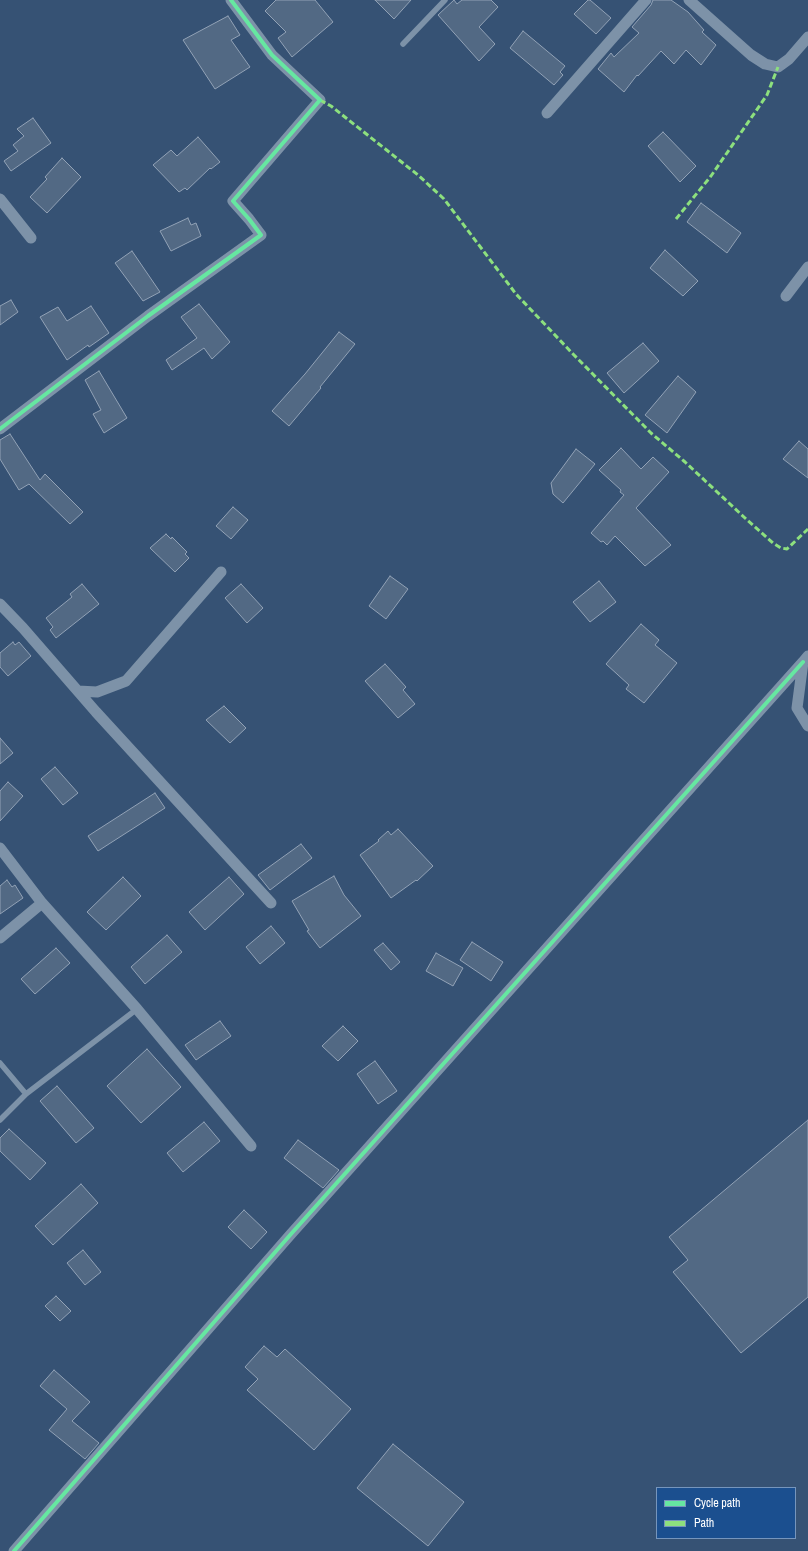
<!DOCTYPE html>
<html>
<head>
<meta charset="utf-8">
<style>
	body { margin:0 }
	#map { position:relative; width:808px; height:1551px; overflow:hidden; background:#365274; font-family:"Archivo Narrow",sans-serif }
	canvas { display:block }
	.legend { position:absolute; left:656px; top:1487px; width:140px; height:52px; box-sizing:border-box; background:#1b4f8f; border:1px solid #7695bc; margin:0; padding:5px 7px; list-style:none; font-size:12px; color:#fff }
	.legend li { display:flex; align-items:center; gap:8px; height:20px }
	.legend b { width:20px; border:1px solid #7695bc }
</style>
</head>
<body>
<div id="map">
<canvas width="808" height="1551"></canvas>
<ul class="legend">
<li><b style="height:5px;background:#66e7a1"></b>Cycle path</li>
<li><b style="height:5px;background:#8de07e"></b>Path</li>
</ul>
</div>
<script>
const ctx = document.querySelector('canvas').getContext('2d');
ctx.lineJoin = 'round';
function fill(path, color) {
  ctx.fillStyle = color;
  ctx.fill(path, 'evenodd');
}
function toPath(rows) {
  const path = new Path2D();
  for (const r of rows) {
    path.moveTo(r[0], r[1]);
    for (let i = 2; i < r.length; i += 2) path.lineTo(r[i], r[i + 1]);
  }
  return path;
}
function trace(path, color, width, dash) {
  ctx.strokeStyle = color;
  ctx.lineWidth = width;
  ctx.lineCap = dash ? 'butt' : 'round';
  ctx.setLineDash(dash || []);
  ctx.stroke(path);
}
const building = toPath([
	[276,0,315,0,333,22,292,57,278,38,286,32,265,11,276,0],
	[375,0,411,0,394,19,375,0],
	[454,0,457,4,462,0,491,0,498,7,479,27,495,44,479,61,438,15,454,0],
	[588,0,590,0,611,18,596,34,574,14,588,0],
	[653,0,671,0,688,12,704,30,702,32,716,45,701,65,686,50,674,64,661,51,638,76,637,75,624,92,598,69,611,53,614,57,639,33,632,27,651,5,653,0],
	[228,16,240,35,231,40,250,67,215,89,183,40,228,16],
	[523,31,565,66,560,72,563,75,554,85,510,48,523,31],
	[33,118,51,143,11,171,4,161,18,151,13,145,24,136,17,129,33,118],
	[663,132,696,166,680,182,648,146,663,132],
	[198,137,220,162,211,169,210,168,187,190,185,188,179,192,153,165,171,150,177,156,198,137],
	[62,158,81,177,47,213,30,197,47,179,45,177,62,158],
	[701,203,741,233,727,253,687,222,701,203],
	[188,218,191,225,196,223,201,236,171,251,160,231,188,218],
	[665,250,698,281,683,296,650,268,665,250],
	[132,251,160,292,143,301,115,263,132,251],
	[11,300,18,312,0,325,0,306,11,300],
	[199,304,230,342,212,359,204,348,172,370,166,360,197,338,181,317,199,304],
	[91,306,109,333,89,347,88,345,67,360,40,317,58,307,67,321,91,306],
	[339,332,355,344,320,387,321,388,289,426,272,411,305,374,339,332],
	[643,343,659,361,624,393,607,373,643,343],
	[99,371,127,418,104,433,93,414,101,410,85,380,99,371],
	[678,376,696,392,667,433,645,415,678,376],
	[10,434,40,480,45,474,83,512,70,524,29,484,19,490,0,459,0,440,10,434],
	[799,441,808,449,808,478,783,459,799,441],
	[621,448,641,469,653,457,669,472,636,508,671,545,645,566,615,536,607,545,603,541,601,542,591,533,624,495,620,492,621,490,599,470,621,448],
	[576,449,595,464,563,503,553,494,551,483,576,449],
	[233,507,248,520,231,539,216,526,233,507],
	[166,534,171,539,172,537,187,552,185,554,189,558,175,572,150,548,166,534],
	[390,576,408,589,386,619,369,606,390,576],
	[599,581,616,602,590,622,573,602,599,581],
	[82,584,99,604,56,638,50,630,53,627,46,618,72,597,70,594,82,584],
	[241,584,263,608,247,623,225,598,241,584],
	[641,624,659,640,655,645,677,663,644,703,626,689,629,685,606,664,641,624],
	[13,642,15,645,19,642,31,656,8,676,0,667,0,653,13,642],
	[385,664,406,687,403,690,415,704,398,718,365,681,385,664],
	[224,706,246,728,230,743,206,720,224,706],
	[0,738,13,753,0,764,0,738],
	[55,767,78,793,63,805,41,779,55,767],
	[8,782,23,796,0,821,0,791,8,782],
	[155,793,165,808,98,851,88,836,155,793],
	[398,829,433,866,417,881,416,880,391,898,360,855,379,841,378,840,388,831,391,835,398,829],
	[301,844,312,858,270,890,258,875,301,844],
	[334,876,344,895,361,916,320,948,307,931,309,930,292,901,334,876],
	[123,877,141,896,106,930,87,912,123,877],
	[229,877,244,894,205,930,189,912,229,877],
	[7,880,12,887,15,885,23,898,0,914,0,886,7,880],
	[271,926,285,943,260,964,246,947,271,926],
	[167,935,182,952,145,984,131,967,167,935],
	[472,942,503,962,491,981,460,960,472,942],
	[383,943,400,962,391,970,374,950,383,943],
	[56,948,70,963,35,994,21,979,56,948],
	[436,953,463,968,453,986,426,971,436,953],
	[220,1021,231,1036,196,1060,185,1045,220,1021],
	[343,1026,358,1041,338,1061,322,1046,343,1026],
	[147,1049,181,1087,141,1123,107,1086,147,1049],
	[375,1061,397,1091,378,1104,357,1074,375,1061],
	[57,1086,94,1128,76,1143,40,1101,57,1086],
	[808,1120,808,1297,741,1353,673,1272,688,1260,669,1237,808,1120],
	[204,1122,220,1141,183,1172,167,1153,204,1122],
	[9,1129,46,1163,30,1180,0,1151,0,1138,9,1129],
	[298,1140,339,1170,323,1188,284,1158,298,1140],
	[81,1184,98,1203,53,1245,35,1226,81,1184],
	[244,1210,267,1232,251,1249,228,1227,244,1210],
	[83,1250,101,1272,85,1285,67,1263,83,1250],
	[56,1296,71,1311,60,1321,45,1306,56,1296],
	[264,1346,277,1357,285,1349,351,1409,314,1450,247,1390,258,1379,245,1367,264,1346],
	[54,1370,90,1402,72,1421,99,1443,85,1459,49,1430,67,1409,40,1386,54,1370],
	[393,1444,464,1502,428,1546,357,1488,393,1444]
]);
const service = toPath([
	[403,44,445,0],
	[0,1063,26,1094],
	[0,1120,26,1094,137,1009]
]);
const minor = toPath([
	[689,0,751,55,765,64,778,67,789,59,808,37],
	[547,113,646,0],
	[0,199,31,238],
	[786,296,808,267],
	[0,429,148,316,261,235,249,219,233,201,320,100,272,55,231,0],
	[0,604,23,628,96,712,271,903],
	[808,656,803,662,797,708,808,726],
	[78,691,97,692,126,681,221,572],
	[0,848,42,903,137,1009,251,1146],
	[0,938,42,903],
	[14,1551,291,1234,803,662]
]);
const quiet = toPath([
	[320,100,331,106,418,175,444,199,516,294,573,354,651,433,685,462,745,518,773,543,781,548,787,549,808,529],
	[676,219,711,176,767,95,778,67]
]);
const cycleway = toPath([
	[0,429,148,316,261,235,249,219,233,201,320,100,272,55,231,0],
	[14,1551,291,1234,803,662]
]);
fill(building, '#526984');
trace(building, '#92a2b6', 1);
trace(service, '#7d92a8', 5.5);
trace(minor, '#7d92a8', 11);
trace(quiet, '#8de07e', 3, [6, 3]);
trace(cycleway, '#66e7a1', 4);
</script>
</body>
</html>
